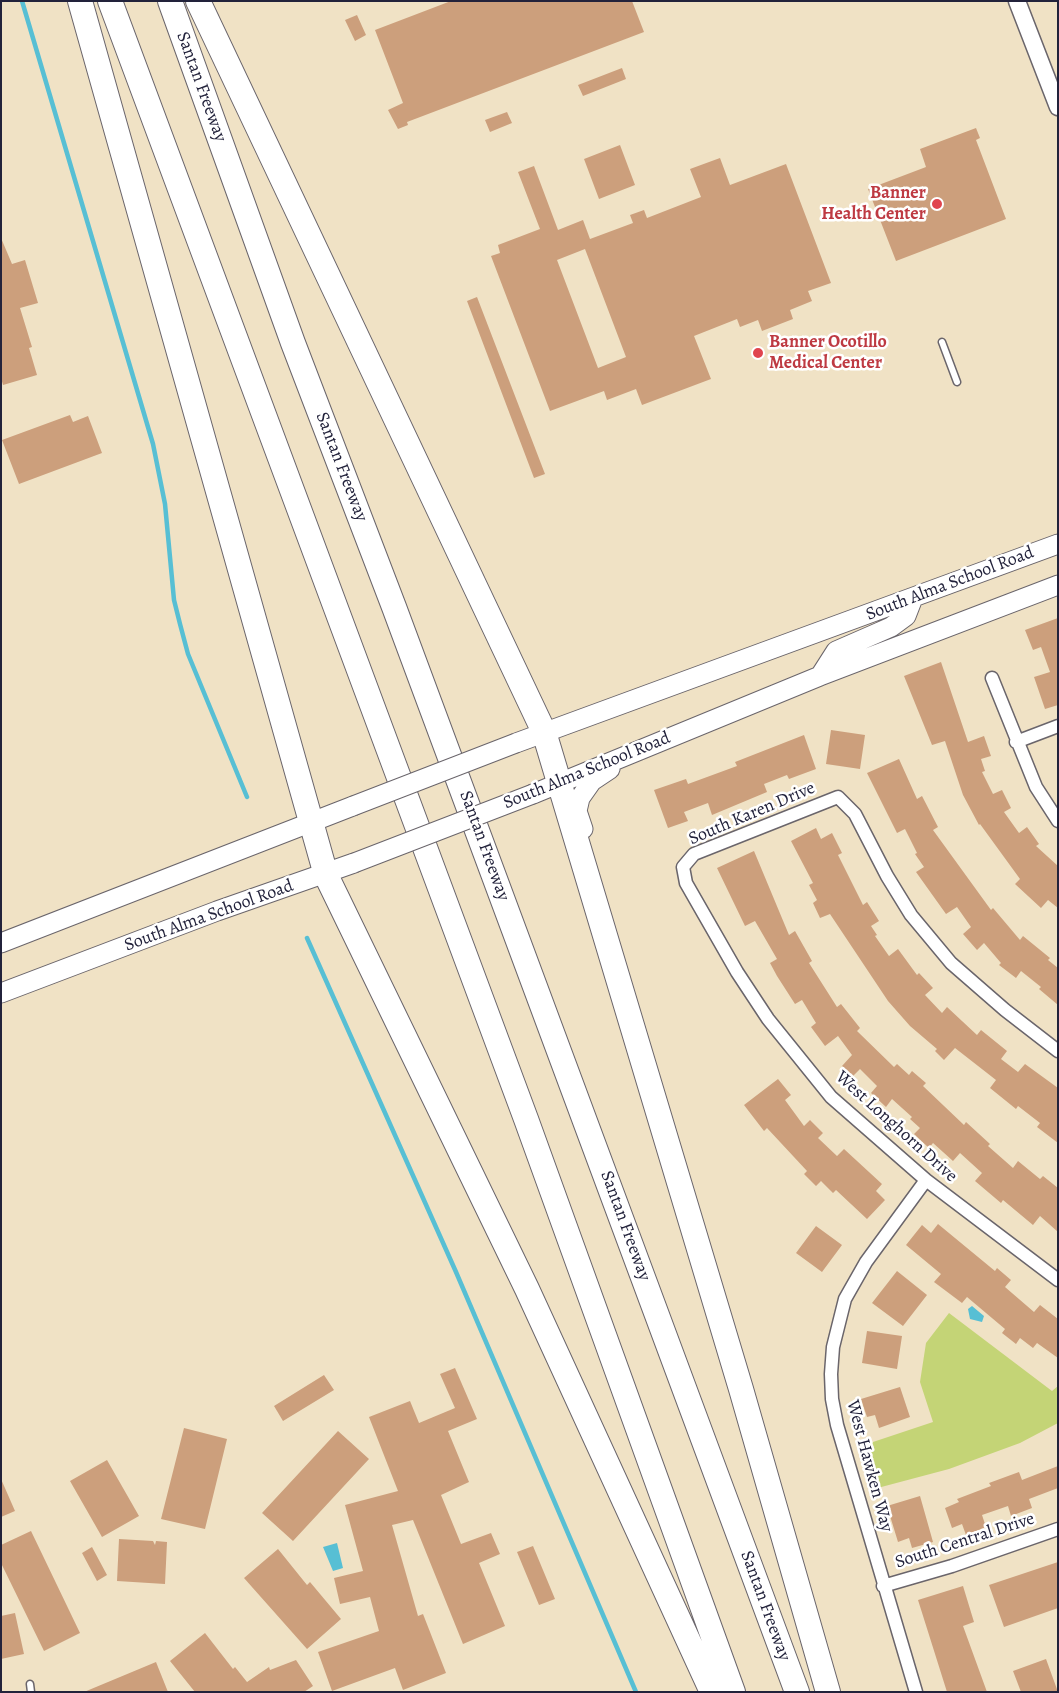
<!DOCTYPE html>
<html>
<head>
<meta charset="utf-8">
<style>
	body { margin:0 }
	#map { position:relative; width:1059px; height:1693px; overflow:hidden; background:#f0e2c5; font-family:Alegreya,serif }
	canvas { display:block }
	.frame { position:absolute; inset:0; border:2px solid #22223b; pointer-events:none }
</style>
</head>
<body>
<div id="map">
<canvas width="1059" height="1693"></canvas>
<div class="frame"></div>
</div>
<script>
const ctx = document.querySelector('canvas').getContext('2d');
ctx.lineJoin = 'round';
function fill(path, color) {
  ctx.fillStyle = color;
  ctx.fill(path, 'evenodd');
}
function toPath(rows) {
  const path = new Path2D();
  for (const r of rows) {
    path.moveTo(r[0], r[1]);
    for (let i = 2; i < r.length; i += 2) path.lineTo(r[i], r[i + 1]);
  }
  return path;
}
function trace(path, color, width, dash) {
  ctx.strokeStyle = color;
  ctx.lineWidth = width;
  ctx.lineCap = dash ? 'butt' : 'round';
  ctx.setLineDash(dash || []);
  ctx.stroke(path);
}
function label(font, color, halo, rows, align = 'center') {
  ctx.font = font + ' Alegreya,serif';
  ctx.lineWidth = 5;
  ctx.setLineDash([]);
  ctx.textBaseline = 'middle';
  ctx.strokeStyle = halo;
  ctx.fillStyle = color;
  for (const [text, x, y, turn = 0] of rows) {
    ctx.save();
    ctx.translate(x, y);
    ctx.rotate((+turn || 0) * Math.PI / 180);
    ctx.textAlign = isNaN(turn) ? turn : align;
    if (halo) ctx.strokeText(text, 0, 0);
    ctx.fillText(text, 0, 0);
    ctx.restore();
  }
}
const green = toPath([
	[949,1313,1052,1391,1058,1386,1058,1423,1020,1443,949,1469,870,1490,861,1446,933,1422,920,1382,926,1343]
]);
const water = toPath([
	[972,1306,984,1316,982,1322,970,1319,968,1309],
	[337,1543,343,1568,333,1571,323,1547]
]);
const stream = toPath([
	[22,1,153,444,165,504,174,600,180,624,188,654,247,797],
	[307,938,456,1272,636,1692]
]);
const building = toPath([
	[451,1,632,1,644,32,407,122,408,125,398,129,388,110,403,103,375,30],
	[357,15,366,35,355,41,345,20],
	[622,68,626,79,583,96,578,85],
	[507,112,512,123,490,132,485,120],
	[976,128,980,138,976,140,1006,219,896,261,868,189,926,167,920,149],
	[620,145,635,185,599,199,584,159],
	[720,158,730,185,786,164,831,283,808,291,812,301,790,310,793,319,762,331,758,320,740,327,737,319,694,336,711,379,642,405,636,389,607,400,604,391,550,411,491,256,500,253,498,245,540,229,518,172,534,166,558,230,583,220,590,239,633,223,630,215,644,210,647,218,701,197,690,169],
	[585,249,626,357,598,368,557,260],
	[1,238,12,264,25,260,38,303,20,308,32,347,29,348,37,375,3,385,1,378],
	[477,297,545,474,534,478,467,301],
	[70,415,73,422,88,416,102,453,19,484,2,440],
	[1058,618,1058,705,1045,709,1034,677,1050,672,1041,647,1033,650,1025,630],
	[941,662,968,742,984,736,991,756,981,759,985,771,982,772,993,794,1002,790,1011,808,1004,812,1019,833,1027,827,1039,844,1036,846,1058,866,1058,908,1048,900,1041,908,1015,884,1020,879,980,824,979,825,963,795,945,741,932,745,904,676],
	[831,730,865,735,860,769,826,764],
	[804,735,816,769,789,779,787,775,764,784,767,792,712,815,708,803,684,812,688,821,668,828,654,790,686,779,688,784,737,766,735,762],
	[899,759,917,799,922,796,938,827,933,830,991,910,993,908,1020,940,1023,936,1050,958,1048,960,1058,968,1058,1005,1039,989,1041,987,1021,971,1016,978,999,965,1001,963,984,943,977,950,963,934,971,927,957,907,946,914,916,872,924,867,915,854,917,853,905,829,897,833,867,773],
	[816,828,821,839,832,833,842,853,838,855,863,905,867,902,879,921,871,926,877,935,875,936,889,956,898,949,917,975,919,973,933,988,925,995,942,1013,947,1007,977,1035,981,1030,1007,1051,1001,1059,1018,1072,1025,1064,1058,1088,1058,1143,1037,1127,1040,1123,1018,1106,1016,1109,990,1088,996,1080,955,1048,944,1060,935,1051,937,1049,910,1026,888,1001,830,914,820,918,813,903,817,900,809,885,813,883,791,841],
	[754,851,789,935,795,931,812,961,809,963,837,1007,841,1004,860,1028,857,1031,894,1067,897,1064,909,1075,912,1071,926,1083,923,1086,964,1125,966,1122,990,1144,988,1146,1013,1168,1018,1161,1040,1179,1043,1176,1058,1188,1058,1232,1040,1216,1033,1225,1003,1200,1001,1203,975,1181,982,1173,960,1153,953,1161,933,1143,929,1148,914,1134,920,1128,910,1119,912,1117,892,1099,886,1107,871,1093,877,1086,860,1069,853,1076,842,1066,852,1055,838,1036,825,1046,811,1027,816,1023,802,1000,795,1004,777,976,770,963,777,959,755,921,745,926,717,868],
	[778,1079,791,1095,785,1100,804,1126,810,1120,823,1133,818,1138,837,1156,844,1149,882,1184,876,1191,885,1200,867,1219,836,1190,833,1193,821,1181,816,1186,804,1174,807,1171,767,1128,764,1131,744,1105],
	[938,1224,995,1271,997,1268,1011,1280,1005,1287,1034,1312,1040,1305,1058,1319,1058,1358,1037,1343,1033,1348,1020,1338,1016,1344,1002,1333,1005,1329,967,1297,962,1303,934,1282,941,1274,906,1245,922,1225,931,1233],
	[816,1226,842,1245,822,1272,796,1253],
	[897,1271,927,1295,903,1326,872,1303],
	[867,1331,902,1336,897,1369,862,1363],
	[455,1368,477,1419,448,1431,469,1482,441,1495,461,1544,491,1533,500,1554,479,1563,505,1626,463,1644,413,1520,392,1525,418,1616,423,1614,446,1673,403,1690,395,1668,332,1691,318,1652,379,1631,370,1597,340,1604,334,1578,363,1571,345,1505,398,1491,369,1417,410,1401,419,1423,455,1408,440,1374],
	[324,1375,334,1390,283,1421,274,1406],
	[900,1387,910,1417,879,1428,875,1415,867,1417,861,1399],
	[184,1428,227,1439,205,1529,161,1519],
	[338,1431,369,1459,293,1541,262,1513],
	[107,1460,139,1516,102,1537,70,1481],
	[1058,1466,1058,1488,1029,1499,1032,1508,1011,1516,1008,1506,982,1515,986,1527,966,1535,962,1524,952,1528,945,1508,959,1502,957,1499,991,1486,989,1483,1019,1472,1022,1480],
	[1,1479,15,1511,1,1517],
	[920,1496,933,1542,912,1548,909,1538,898,1542,887,1506],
	[31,1531,80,1633,44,1651,1,1563,1,1545],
	[119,1539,153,1541,155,1545,156,1541,167,1542,165,1584,117,1581],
	[533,1546,555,1599,539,1605,517,1552],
	[92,1547,107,1575,97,1581,82,1553],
	[278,1549,307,1585,310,1582,341,1619,307,1649,244,1578],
	[1058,1562,1058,1608,1004,1627,989,1585],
	[963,1586,974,1622,963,1626,987,1692,947,1692,918,1600],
	[15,1613,24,1654,1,1659,1,1616],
	[205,1633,233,1669,235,1667,247,1682,269,1667,270,1670,296,1660,313,1686,304,1692,195,1692,170,1661],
	[1046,1659,1058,1692,1021,1692,1013,1671],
	[156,1662,168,1692,84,1692]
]);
const service = toPath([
	[942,342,957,382],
	[30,1684,31,1692]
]);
const minor = toPath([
	[992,678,1036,787,1058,821],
	[1016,742,1058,726],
	[1058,1051,1005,1010,951,963,911,915,887,876,855,814,838,797,694,854,683,867,686,883,737,972,768,1019,831,1097,926,1180,1058,1280],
	[883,1586,952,1566,1058,1529],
	[916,1692,837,1425,832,1399,831,1374,833,1347,845,1299,866,1262,926,1180]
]);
const tertiary = toPath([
	[1017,1,1058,107]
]);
const secondary = toPath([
	[820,676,836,651,891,627,906,616,913,598],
	[516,743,1058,544],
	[533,794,820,676,1058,585],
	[583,829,577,811,580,798,592,781,610,769],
	[1,943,353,806],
	[1,993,217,911,354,863]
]);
const motorway = toPath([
	[80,1,326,875,527,1289,712,1692],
	[110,1,526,1119,733,1692],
	[170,1,293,343,394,607,797,1692],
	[198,1,544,732,741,1389,828,1692]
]);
const secondaryBridge = toPath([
	[353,806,516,743],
	[354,863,533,794]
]);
const markers = [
	[937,204,6,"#e0444e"],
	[758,353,6,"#e0444e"]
];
const streetNames = [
	["Santan Freeway",201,87,70],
	["Santan Freeway",341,467,69],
	["South Alma School Road",950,584,-21],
	["South Alma School Road",587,771,-22],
	["South Karen Drive",752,814,-23],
	["Santan Freeway",484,846,70],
	["South Alma School Road",209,916,-20],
	["West Longhorn Drive",896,1127,42],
	["Santan Freeway",625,1226,70],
	["West Hawken Way",869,1466,75],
	["South Central Drive",965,1541,-18],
	["Santan Freeway",765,1606,70]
];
const healthNames = [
	["Banner",926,194],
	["Health Center",926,215],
	["Banner Ocotillo",769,343,"left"],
	["Medical Center",769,364,"left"]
];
fill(green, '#c4d476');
fill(water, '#57bfd4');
trace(stream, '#57bfd4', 4.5);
fill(building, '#cc9f7c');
trace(service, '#6a656b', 9);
trace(minor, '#6a656b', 15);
trace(tertiary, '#6a656b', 19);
trace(secondary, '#6a656b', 21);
trace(motorway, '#6a656b', 26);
trace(service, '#fff', 6);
trace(minor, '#fff', 12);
trace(tertiary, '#fff', 16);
trace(secondary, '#fff', 19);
trace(motorway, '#fff', 24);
trace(secondaryBridge, '#6a656b', 21, []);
trace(secondaryBridge, '#fff', 19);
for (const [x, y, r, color] of markers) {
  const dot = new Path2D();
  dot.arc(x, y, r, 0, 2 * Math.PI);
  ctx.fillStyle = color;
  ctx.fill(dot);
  trace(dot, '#fff', 2);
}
label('18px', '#22223b', '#fff', streetNames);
label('bold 18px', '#be3a42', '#fff', healthNames, 'right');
</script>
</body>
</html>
